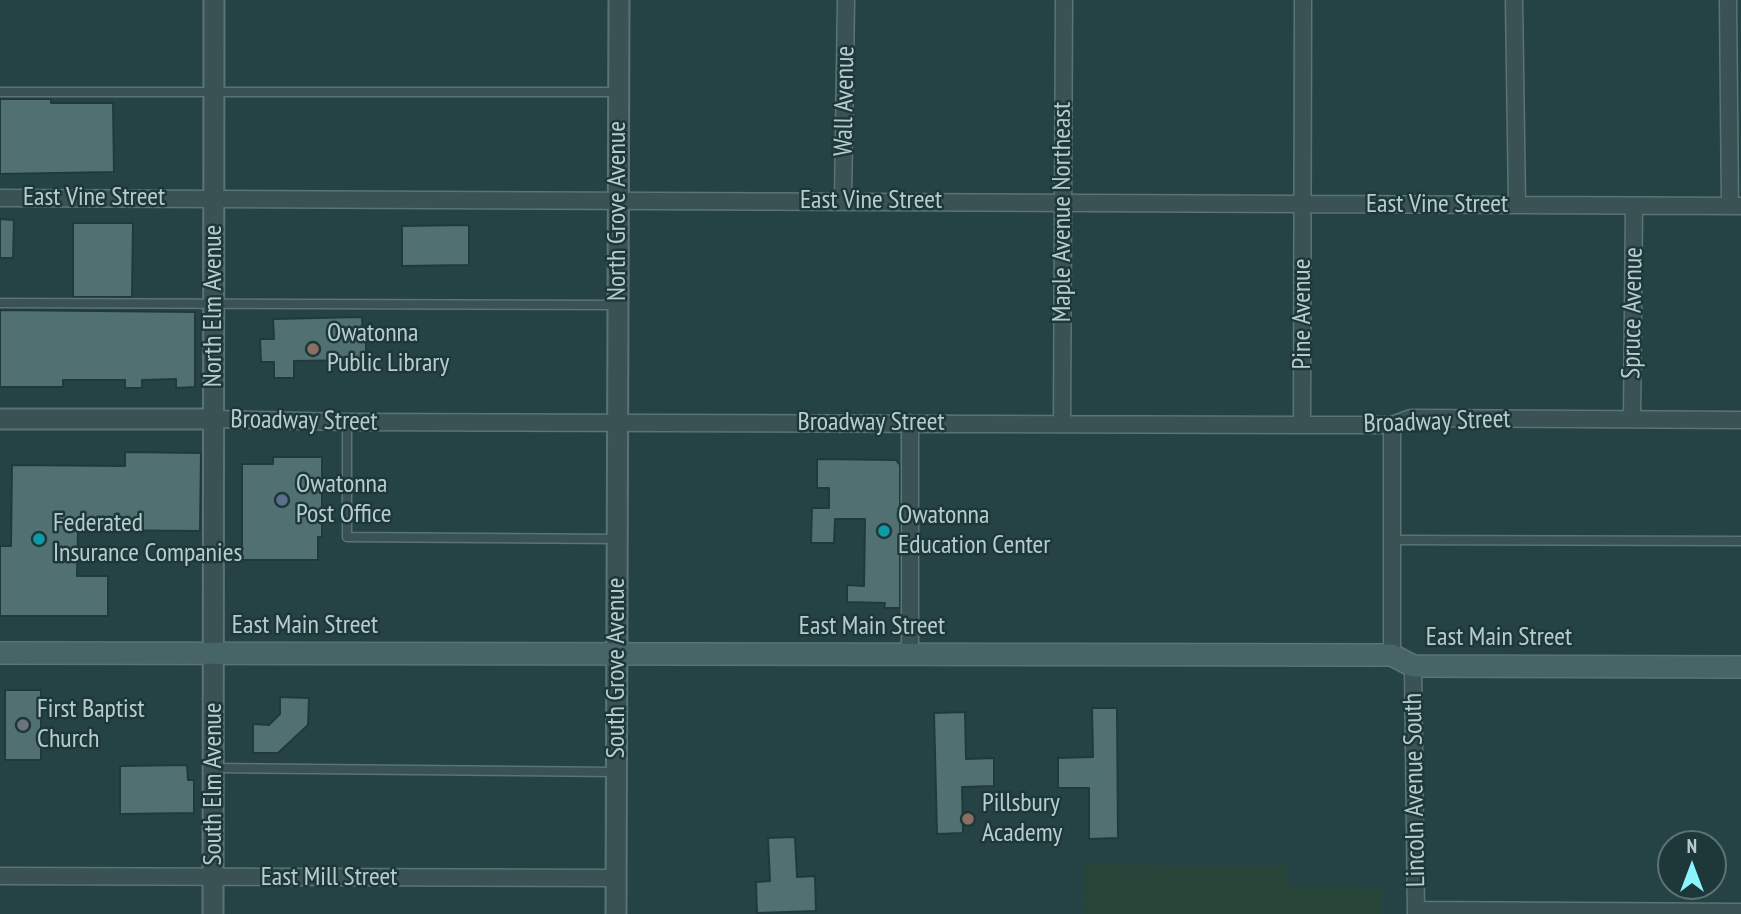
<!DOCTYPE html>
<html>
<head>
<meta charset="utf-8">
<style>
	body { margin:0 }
	#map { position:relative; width:1741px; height:914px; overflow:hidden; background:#254345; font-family:"PT Sans Narrow",sans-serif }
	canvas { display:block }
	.north { position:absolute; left:1657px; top:830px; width:70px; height:70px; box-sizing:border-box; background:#1e383a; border:2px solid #5b7375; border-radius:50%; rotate:0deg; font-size:19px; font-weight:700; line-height:28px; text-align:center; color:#b7ccce }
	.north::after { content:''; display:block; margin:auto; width:24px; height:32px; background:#8bf5ff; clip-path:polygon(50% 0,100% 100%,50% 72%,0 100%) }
</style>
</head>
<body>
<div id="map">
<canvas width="1741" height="914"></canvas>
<div class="north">N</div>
</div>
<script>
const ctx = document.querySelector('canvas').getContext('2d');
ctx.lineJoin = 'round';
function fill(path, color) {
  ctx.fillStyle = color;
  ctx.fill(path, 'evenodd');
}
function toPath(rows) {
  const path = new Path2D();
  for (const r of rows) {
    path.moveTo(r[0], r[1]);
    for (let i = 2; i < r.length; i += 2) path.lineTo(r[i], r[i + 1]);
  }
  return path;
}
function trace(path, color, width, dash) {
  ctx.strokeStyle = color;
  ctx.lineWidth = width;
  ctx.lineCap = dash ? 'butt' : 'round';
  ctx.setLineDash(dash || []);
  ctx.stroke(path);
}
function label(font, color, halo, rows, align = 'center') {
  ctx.font = font + ' "PT Sans Narrow",sans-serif';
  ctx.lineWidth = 5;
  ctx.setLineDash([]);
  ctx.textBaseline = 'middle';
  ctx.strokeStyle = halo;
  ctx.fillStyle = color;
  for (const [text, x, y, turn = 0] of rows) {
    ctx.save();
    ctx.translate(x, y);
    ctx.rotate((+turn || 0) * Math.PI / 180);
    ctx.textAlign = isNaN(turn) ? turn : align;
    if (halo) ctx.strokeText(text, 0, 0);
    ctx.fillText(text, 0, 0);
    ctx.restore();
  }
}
const green = toPath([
	[1084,864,1287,866,1287,886,1381,887,1381,914,1083,914]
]);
const building = toPath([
	[0,99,51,99,51,103,113,103,114,172,0,174,0,99],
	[0,219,14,220,13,258,0,258,0,219],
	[73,223,133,223,132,297,73,297,73,223],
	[469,225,469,265,402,266,402,226,469,225],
	[0,310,195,312,195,387,176,388,176,379,142,380,142,388,125,388,125,380,63,380,63,387,0,387,0,310],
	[362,317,363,336,366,336,366,360,294,361,294,378,274,378,274,362,261,362,260,339,274,339,273,319,362,317],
	[125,452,201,453,200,531,78,530,77,576,108,576,108,616,0,616,0,546,11,546,12,465,125,466,125,452],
	[273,457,322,457,322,537,318,537,318,560,242,560,242,464,273,464,273,457],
	[817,459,896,460,900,465,900,608,884,608,885,603,847,602,847,585,864,586,865,519,835,519,834,543,811,543,812,508,829,508,829,488,817,488,817,459],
	[5,690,41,690,41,760,5,760,5,690],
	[280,697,309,698,308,725,278,753,253,753,253,724,269,725,280,714,280,697],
	[1092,708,1117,708,1118,838,1089,839,1089,788,1058,788,1058,758,1093,757,1092,708],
	[965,712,966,759,994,758,994,786,962,787,963,833,937,834,934,713,965,712],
	[187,765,188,780,194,780,194,813,120,814,120,766,187,765],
	[795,837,797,877,815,876,816,911,757,913,756,882,770,881,768,838,795,837]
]);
const service = toPath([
	[0,92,618,92],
	[0,303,618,305],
	[347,422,347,537,617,539],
	[1394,540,1741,541],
	[213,768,617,772]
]);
const minor = toPath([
	[1514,0,1517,205],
	[1728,0,1730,206],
	[0,198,1741,206],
	[843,201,846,0],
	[214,419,347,422,1302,425,1392,425,1411,418,1741,420],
	[1632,419,1634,206],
	[910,423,910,655],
	[1062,424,1064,0],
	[1302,425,1303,0],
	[1392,655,1392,425],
	[1413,666,1416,914],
	[0,876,616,878],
	[1416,910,1741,912]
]);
const tertiary = toPath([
	[0,419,214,419],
	[213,914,214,0],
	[616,914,619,0]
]);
const secondary = toPath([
	[0,653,1392,655,1413,666,1741,667]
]);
const markers = [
	[313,349,7,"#8d6e63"],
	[282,500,7,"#5c6f8a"],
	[884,531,7,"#0f9aa8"],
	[39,539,7,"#0f9aa8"],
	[23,725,7,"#6b7280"],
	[968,819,7,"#8d6e63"]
];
const streetNames = [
	["Wall Avenue",845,101,-89],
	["East Vine Street",94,198],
	["East Vine Street",871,201],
	["East Vine Street",1437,205],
	["North Grove Avenue",618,211,-90],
	["Maple Avenue Northeast",1063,212,-90],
	["North Elm Avenue",214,306,-90],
	["Spruce Avenue",1633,313,-89],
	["Pine Avenue",1303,314,-90],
	["Broadway Street",304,421,1],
	["Broadway Street",1437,422,-2],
	["Broadway Street",871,423],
	["East Main Street",305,626],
	["East Main Street",872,627],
	["East Main Street",1499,638],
	["South Grove Avenue",617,668,-90],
	["South Elm Avenue",214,784,-90],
	["Lincoln Avenue South",1415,790,-91],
	["East Mill Street",329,878]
];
const poiNames = [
	["Owatonna",327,334],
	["Public Library",327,364],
	["Owatonna",296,485],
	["Post Office",296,515],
	["Owatonna",898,516],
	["Education Center",898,546],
	["Federated",53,524],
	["Insurance Companies",53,554],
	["First Baptist",37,710],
	["Church",37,740],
	["Pillsbury",982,804],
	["Academy",982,834]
];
fill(green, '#274639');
fill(building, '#517072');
trace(building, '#203a3b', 2);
trace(service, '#5b7374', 11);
trace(minor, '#5b7374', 19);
trace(tertiary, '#5b7374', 23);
trace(secondary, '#5b7374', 24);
trace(service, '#3a5254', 8);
trace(minor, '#3a5254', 16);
trace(tertiary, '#3a5254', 19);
trace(secondary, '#476467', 21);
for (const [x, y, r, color] of markers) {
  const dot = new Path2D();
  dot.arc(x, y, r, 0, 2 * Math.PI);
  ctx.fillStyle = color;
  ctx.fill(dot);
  trace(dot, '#1e383a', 2.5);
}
label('26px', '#b7ccce', '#1e383a', streetNames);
label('26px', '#b7ccce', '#1e383a', poiNames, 'left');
</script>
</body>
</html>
